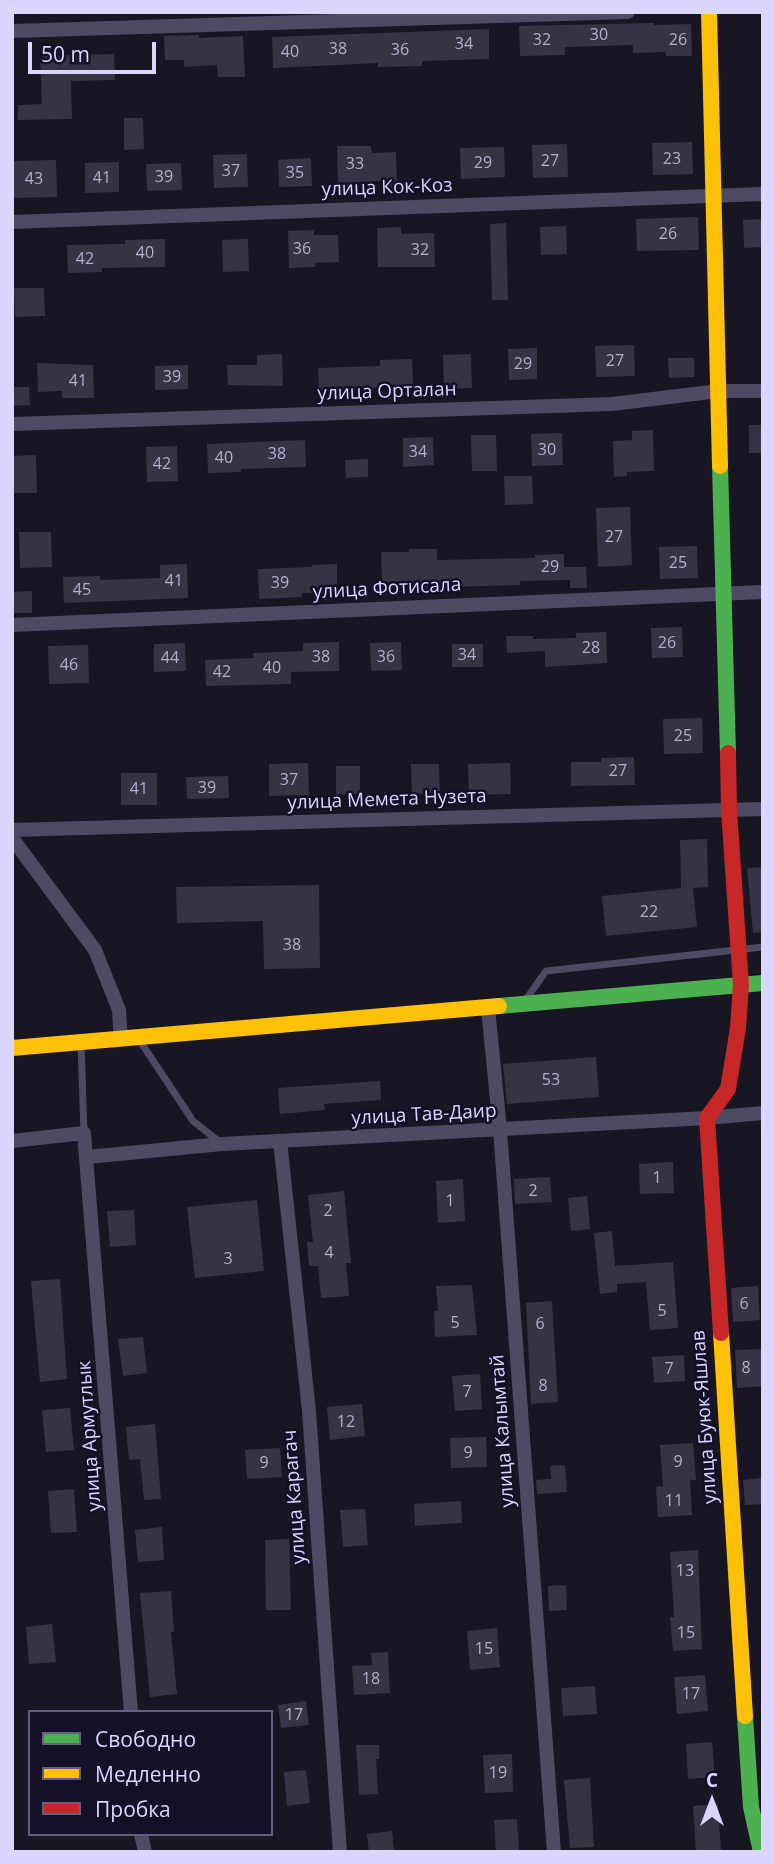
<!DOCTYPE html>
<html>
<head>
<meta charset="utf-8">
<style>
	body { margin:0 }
	#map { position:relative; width:775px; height:1864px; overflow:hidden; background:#181622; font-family:"Open Sans",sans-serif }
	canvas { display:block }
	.frame { position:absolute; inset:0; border:14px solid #dbd6ff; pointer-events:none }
	.legend { position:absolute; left:28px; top:1710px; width:245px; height:126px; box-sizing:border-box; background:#141028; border:2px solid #645f7e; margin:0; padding:9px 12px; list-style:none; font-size:21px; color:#dbd6ff }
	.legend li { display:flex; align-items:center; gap:14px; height:35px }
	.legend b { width:35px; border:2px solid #645f7e }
	.north { position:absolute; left:677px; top:1766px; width:70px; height:70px; -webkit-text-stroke:5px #141028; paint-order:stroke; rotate:0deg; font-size:19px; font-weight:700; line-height:28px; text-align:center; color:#dbd6ff }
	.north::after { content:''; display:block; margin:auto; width:24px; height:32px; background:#dbd6ff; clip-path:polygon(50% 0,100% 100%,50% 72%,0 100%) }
	.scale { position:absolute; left:28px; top:42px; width:128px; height:32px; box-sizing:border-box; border:4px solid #dbd6ff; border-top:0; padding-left:9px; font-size:21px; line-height:24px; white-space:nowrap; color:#dbd6ff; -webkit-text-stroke:5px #141028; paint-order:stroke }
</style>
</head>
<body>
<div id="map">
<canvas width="775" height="1864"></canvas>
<div class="frame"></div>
<ul class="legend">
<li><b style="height:9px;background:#4caf50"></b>Свободно</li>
<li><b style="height:9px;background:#ffc107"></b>Медленно</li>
<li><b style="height:9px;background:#c62828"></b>Пробка</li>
</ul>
<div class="north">С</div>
<div class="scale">50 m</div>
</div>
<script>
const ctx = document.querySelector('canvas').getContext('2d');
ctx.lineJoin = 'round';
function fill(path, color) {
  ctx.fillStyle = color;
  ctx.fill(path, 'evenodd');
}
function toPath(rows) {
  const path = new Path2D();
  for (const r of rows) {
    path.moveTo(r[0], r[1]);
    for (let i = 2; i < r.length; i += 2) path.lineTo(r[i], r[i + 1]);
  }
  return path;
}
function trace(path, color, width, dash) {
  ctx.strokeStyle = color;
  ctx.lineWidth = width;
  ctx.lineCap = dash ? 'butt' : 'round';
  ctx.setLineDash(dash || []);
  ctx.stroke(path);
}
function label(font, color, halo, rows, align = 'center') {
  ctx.font = font + ' "Open Sans",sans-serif';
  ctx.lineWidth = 5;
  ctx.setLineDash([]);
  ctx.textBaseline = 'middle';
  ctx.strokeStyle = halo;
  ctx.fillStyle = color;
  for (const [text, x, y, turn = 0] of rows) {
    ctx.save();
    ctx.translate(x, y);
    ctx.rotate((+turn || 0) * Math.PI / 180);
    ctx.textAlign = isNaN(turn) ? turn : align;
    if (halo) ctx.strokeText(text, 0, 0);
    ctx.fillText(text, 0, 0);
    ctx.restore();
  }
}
const building = toPath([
	[654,23,654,25,691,24,692,56,666,56,665,52,633,53,633,45,565,47,565,55,520,56,519,26],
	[489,29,489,59,422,61,422,66,378,67,378,63,273,68,272,37],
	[199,35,199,38,243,36,245,77,218,77,217,65,184,67,184,60,165,60,164,36],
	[114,54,115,80,71,81,72,119,18,120,18,105,42,104,40,56],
	[124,118,143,118,144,149,124,150],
	[692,142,693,174,653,175,652,143],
	[567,144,568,177,533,178,532,145],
	[337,146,371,146,372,153,396,152,397,190,384,190,384,181,338,183],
	[504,147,505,177,461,179,460,148],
	[247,154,248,187,214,188,213,155],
	[311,158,312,186,279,187,278,160],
	[56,160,57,197,12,198,12,161],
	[119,162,119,192,85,193,85,163],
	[181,163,182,190,147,191,146,164],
	[698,217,699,250,637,251,636,219],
	[763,219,763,247,744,248,743,220],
	[506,223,508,300,492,300,490,224],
	[566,226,567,254,541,255,540,227],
	[401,227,401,234,434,233,435,267,378,267,377,228],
	[314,230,314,235,338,235,339,262,315,263,315,267,289,268,288,231],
	[165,239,165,267,102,268,102,272,68,273,67,245,125,244,125,240],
	[248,239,249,271,223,272,222,240],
	[14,288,44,288,45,316,15,317],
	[634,345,635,376,596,377,595,346],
	[537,348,537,379,509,380,508,349],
	[282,354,283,386,228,385,227,365,257,365,257,355],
	[471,354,472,388,444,389,443,355],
	[668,358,694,358,694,377,669,378],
	[412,359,413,386,319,390,318,368,380,366,380,360],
	[37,363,93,365,94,398,62,398,62,391,38,392],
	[188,365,188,389,155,390,155,366],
	[12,387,29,387,30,405,12,406],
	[749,425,763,425,763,453,749,453],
	[653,430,654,471,627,472,627,476,614,477,613,441,632,440,632,431],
	[562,433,563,465,532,466,531,434],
	[471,435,496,435,497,471,472,471],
	[433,437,434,465,403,467,403,438],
	[305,440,306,467,241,469,241,472,208,473,207,444],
	[177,446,178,481,147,482,146,447],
	[36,455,37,493,12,493,12,456],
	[368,459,368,477,346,478,345,460],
	[504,476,532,476,533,504,505,505],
	[630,507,632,565,598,567,596,508],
	[19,532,51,532,52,567,20,568],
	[697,546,698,578,660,579,659,547],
	[409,549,437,549,437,560,535,558,535,555,564,554,564,567,586,567,587,588,570,588,570,580,520,581,520,585,410,588,410,581,382,582,381,552,409,552],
	[187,564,188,598,64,603,63,577,100,576,100,580,160,578,160,565],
	[337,564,337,592,302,593,302,597,259,599,258,569,312,567,312,565],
	[32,591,32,613,12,613,12,592],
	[682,627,683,657,652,658,651,628],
	[606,632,607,663,545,667,545,651,507,653,506,636,533,636,533,639,576,638,576,633],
	[339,642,339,671,291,672,291,684,206,686,205,660,254,658,253,653,303,651,303,643],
	[401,642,402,670,371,671,370,643],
	[185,643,186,671,154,672,154,644],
	[452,644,483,644,483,667,452,667],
	[88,645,89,683,49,684,48,646],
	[702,718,703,753,664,754,663,719],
	[634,757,635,785,571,786,571,762,601,762,601,758],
	[308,763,309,795,269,796,269,764],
	[510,763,511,794,469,795,468,764],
	[411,764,439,764,440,793,412,794],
	[336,766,360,766,360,794,336,794],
	[121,773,157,773,157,805,121,805],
	[228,776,229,798,187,799,186,777],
	[707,839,708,887,693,888,697,927,606,936,602,896,681,888,680,840],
	[763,867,763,932,753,933,747,868],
	[319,885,320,968,264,969,263,921,177,923,176,887],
	[596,1057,599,1097,507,1104,503,1064],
	[380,1081,381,1100,324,1104,325,1110,280,1114,278,1088],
	[673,1162,674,1193,640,1194,639,1164],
	[550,1177,552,1202,515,1204,514,1179],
	[463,1179,465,1221,438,1223,436,1181],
	[344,1191,351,1263,346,1263,349,1296,321,1298,318,1266,309,1266,307,1242,313,1242,308,1195],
	[587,1196,590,1229,571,1231,568,1198],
	[257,1200,264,1271,195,1278,187,1207],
	[134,1210,136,1245,110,1247,107,1211],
	[612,1231,615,1266,673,1262,678,1328,650,1330,646,1282,617,1284,617,1292,600,1294,594,1233],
	[60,1279,67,1379,40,1382,31,1281],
	[472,1285,477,1335,435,1337,434,1311,438,1311,436,1286],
	[758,1286,760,1320,733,1322,731,1288],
	[552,1301,558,1402,531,1404,526,1303],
	[143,1337,147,1373,123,1376,118,1339],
	[763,1349,763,1386,737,1388,735,1350],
	[684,1355,685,1381,654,1383,652,1357],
	[480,1374,482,1409,455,1411,452,1376],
	[362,1404,365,1436,330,1440,327,1407],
	[70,1408,74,1450,46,1452,42,1410],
	[155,1424,161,1499,144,1500,140,1459,129,1460,126,1427],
	[486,1437,487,1467,451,1468,450,1438],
	[693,1443,696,1480,690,1480,692,1515,658,1517,656,1487,663,1486,660,1445],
	[280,1448,282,1477,247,1479,245,1450],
	[565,1465,567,1492,537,1494,536,1480,551,1479,550,1466],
	[763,1478,763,1504,745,1505,743,1480],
	[74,1489,77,1532,51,1533,48,1491],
	[461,1501,462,1523,415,1526,414,1504],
	[365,1509,368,1545,343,1547,340,1510],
	[162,1527,164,1560,138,1562,135,1530],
	[289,1539,291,1610,266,1610,265,1540],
	[698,1550,702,1649,673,1651,670,1617,674,1617,670,1552],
	[566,1585,567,1610,549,1611,548,1586],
	[171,1591,174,1632,171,1632,177,1694,150,1697,140,1593],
	[52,1624,56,1662,29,1664,26,1627],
	[497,1628,500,1667,470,1670,467,1631],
	[388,1652,390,1693,354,1695,352,1666,372,1665,371,1653],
	[705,1675,708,1711,677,1714,674,1677],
	[595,1686,597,1714,563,1716,561,1688],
	[306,1701,309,1725,281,1728,278,1705],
	[712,1742,715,1777,688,1779,686,1744],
	[356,1745,379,1745,379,1759,376,1759,378,1794,359,1795],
	[512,1754,513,1792,485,1793,483,1755],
	[306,1770,310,1803,287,1806,284,1772],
	[590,1778,594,1847,570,1848,564,1780],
	[718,1804,721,1852,696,1852,693,1806],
	[517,1819,519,1852,496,1852,494,1820],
	[392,1831,394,1852,369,1852,367,1834]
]);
const lane = toPath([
	[527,998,546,971,763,947],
	[140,1041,193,1121,221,1143],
	[81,1043,84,1133]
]);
const street = toPath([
	[12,31,628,12],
	[12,222,763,194],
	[12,424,612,404,719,391,763,391],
	[12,625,763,592],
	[12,830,763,809],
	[12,838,95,950,119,1010,121,1039],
	[488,1008,500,1130,554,1852],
	[12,1141,84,1133,131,1712],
	[280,1141,309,1411,340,1852],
	[87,1157,222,1144,707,1118,763,1113],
	[141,1834,145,1852]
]);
const fast = toPath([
	[720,466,728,753],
	[499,1006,763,983],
	[745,1716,751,1807,761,1852]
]);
const slow = toPath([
	[709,12,720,466],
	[12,1048,499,1006],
	[721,1333,745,1716]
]);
const jam = toPath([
	[721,1333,707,1118,728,1089,738,1028,741,985,729,810,728,753]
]);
const numberNames = [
	["30",599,35],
	["32",542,40],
	["26",678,40],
	["34",464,44],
	["38",338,49],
	["36",400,50],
	["40",290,52],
	["23",672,159],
	["27",550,161],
	["29",483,163],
	["33",355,164],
	["37",231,171],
	["35",295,173],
	["39",164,177],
	["41",102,178],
	["43",34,179],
	["26",668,234],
	["36",302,249],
	["32",420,250],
	["40",145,253],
	["42",85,259],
	["27",615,361],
	["29",523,364],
	["39",172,377],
	["41",78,381],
	["30",547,450],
	["34",418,452],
	["38",277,454],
	["40",224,458],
	["42",162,464],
	["27",614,537],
	["25",678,563],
	["29",550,567],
	["41",174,581],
	["39",280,583],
	["45",82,590],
	["26",667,643],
	["28",591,648],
	["34",467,655],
	["38",321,657],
	["36",386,657],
	["44",170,658],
	["46",69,665],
	["40",272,668],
	["42",222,672],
	["25",683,736],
	["27",618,771],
	["37",289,780],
	["39",207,788],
	["41",139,789],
	["22",649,912],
	["38",292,945],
	["53",551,1080],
	["1",657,1178],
	["2",533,1191],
	["1",450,1201],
	["2",328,1211],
	["4",329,1253],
	["3",228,1259],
	["6",744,1304],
	["5",662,1311],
	["5",455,1323],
	["6",540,1324],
	["8",746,1368],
	["7",669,1369],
	["8",543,1386],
	["7",467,1392],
	["12",346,1422],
	["9",468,1453],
	["9",678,1462],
	["9",264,1463],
	["11",674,1501],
	["13",685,1571],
	["15",686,1633],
	["15",484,1649],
	["18",371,1679],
	["17",691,1694],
	["17",294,1715],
	["19",498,1773]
];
const streetNames = [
	["улица Кок-Коз",387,188,-2],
	["улица Орталан",387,392,-2],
	["улица Фотисала",387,589,-3],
	["улица Мемета Нузета",387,800,-2],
	["улица Тав-Даир",424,1115,-3],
	["улица Буюк-Яшлав",705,1417,-94],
	["улица Калымтай",503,1431,-94],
	["улица Армутлык",90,1436,-94],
	["улица Карагач",295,1497,-94]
];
fill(building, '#363444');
trace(lane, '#4c4b63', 7);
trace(street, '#4c4b63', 14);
trace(fast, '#4caf50', 16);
trace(slow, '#ffc107', 16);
trace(jam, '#c62828', 16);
label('16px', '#b2aed0', null, numberNames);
label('19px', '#dbd6ff', '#141028', streetNames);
</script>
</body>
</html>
